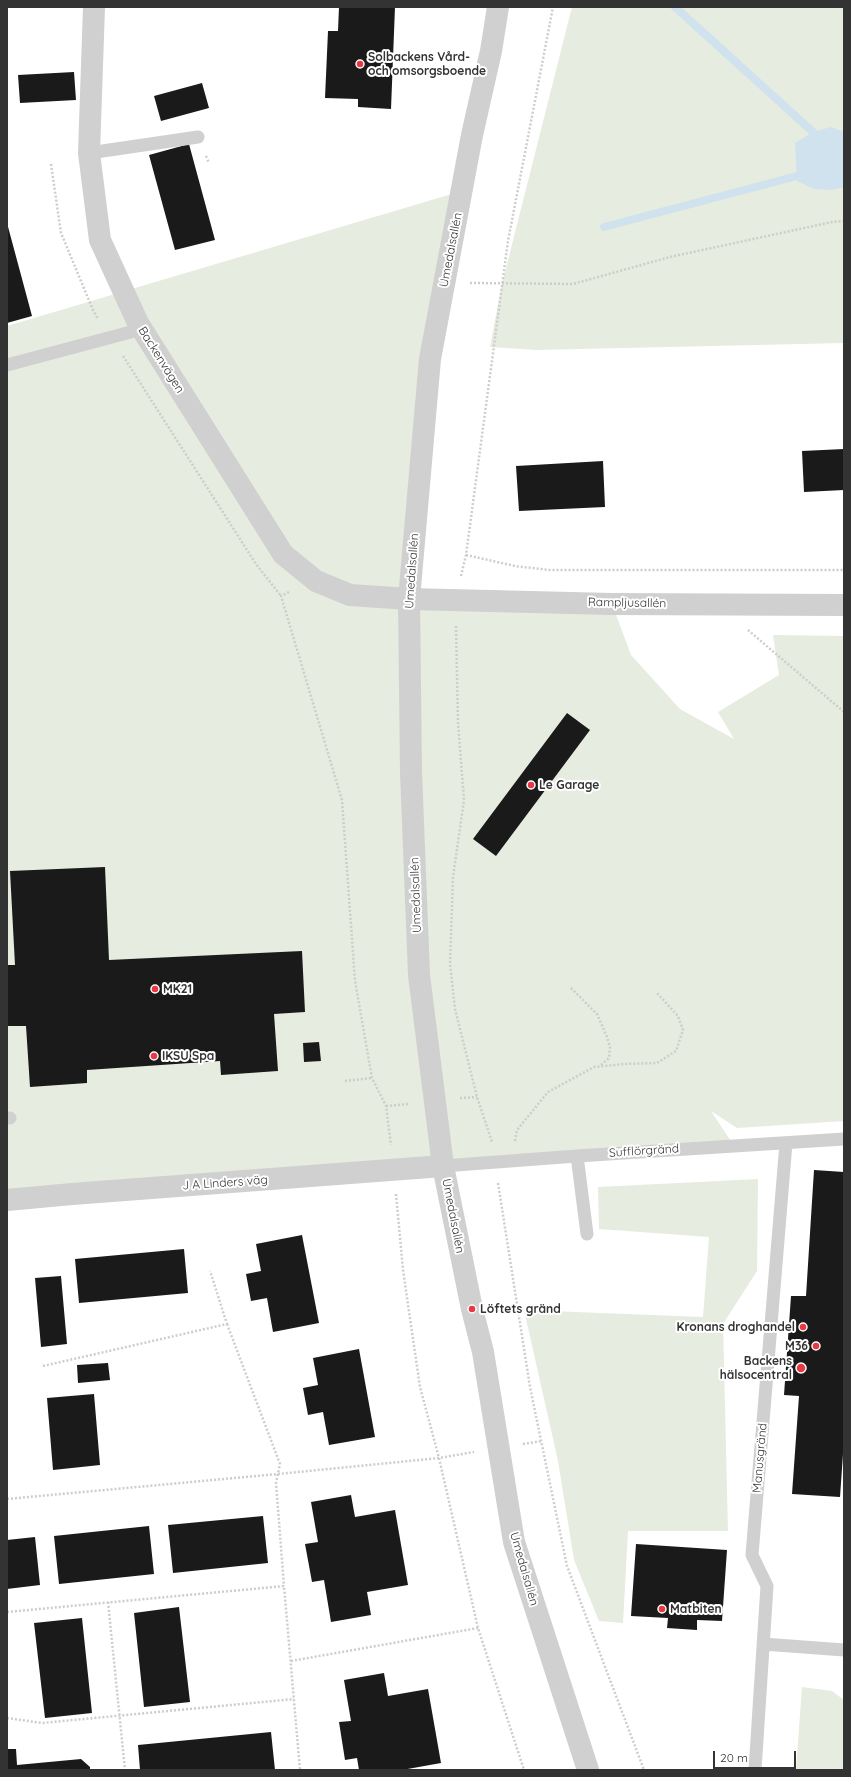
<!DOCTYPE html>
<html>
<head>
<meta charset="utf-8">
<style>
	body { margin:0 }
	#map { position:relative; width:851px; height:1777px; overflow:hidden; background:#fff; font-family:Quicksand,sans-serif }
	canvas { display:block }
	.frame { position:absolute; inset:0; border:8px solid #333; pointer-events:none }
	.scale { position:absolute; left:713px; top:1751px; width:83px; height:18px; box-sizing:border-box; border:2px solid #333; border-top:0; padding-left:5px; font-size:12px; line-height:14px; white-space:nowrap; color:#333; -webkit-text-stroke:3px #fff; paint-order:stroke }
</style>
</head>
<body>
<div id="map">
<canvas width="851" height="1777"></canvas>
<div class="frame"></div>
<div class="scale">20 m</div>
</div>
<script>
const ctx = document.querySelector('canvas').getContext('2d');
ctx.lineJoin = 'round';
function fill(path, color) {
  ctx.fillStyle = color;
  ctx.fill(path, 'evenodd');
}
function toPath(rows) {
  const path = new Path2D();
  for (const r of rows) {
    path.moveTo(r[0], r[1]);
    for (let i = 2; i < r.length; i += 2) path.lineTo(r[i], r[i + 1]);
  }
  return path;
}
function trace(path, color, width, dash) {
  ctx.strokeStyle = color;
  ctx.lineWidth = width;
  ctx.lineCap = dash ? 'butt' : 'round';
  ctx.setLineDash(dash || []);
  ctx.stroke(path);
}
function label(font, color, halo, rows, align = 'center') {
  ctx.font = font + ' Quicksand,sans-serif';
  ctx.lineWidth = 4;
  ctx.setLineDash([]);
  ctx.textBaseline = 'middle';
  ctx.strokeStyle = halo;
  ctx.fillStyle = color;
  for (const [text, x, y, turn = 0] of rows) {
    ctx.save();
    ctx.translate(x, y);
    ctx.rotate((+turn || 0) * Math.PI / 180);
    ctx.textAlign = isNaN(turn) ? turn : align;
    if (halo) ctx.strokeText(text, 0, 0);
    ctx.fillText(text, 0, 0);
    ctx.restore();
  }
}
const green = toPath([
	[572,7,844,7,844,343,536,350,490,347,502,284],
	[462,191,409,599,612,604,631,655,680,709,734,739,718,712,779,675,773,635,844,636,844,1121,737,1128,711,1111,734,1146,7,1200,7,326],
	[758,1179,757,1271,723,1324,728,1531,628,1531,623,1623,599,1621,574,1560,558,1461,524,1310,703,1317,709,1237,599,1229,598,1187],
	[802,1687,832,1691,844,1700,844,1770,796,1770]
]);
const water = toPath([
	[831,127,844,132,844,187,832,190,814,189,797,181,795,143,813,132]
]);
const stream = toPath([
	[675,7,813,132],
	[604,227,797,176]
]);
const building = toPath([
	[339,7,395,7,391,109,358,107,358,99,325,98,328,31,338,31],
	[74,72,76,100,20,103,18,75],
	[202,83,209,108,161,121,154,96],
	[189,144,215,240,175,250,149,155],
	[7,223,32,316,7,323],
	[844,449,844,490,804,492,802,451],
	[603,461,605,507,519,511,516,466],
	[567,713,590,730,496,856,473,839],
	[105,867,109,960,302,951,305,1012,274,1014,278,1071,221,1075,220,1061,87,1070,87,1083,30,1087,26,1026,7,1026,7,965,15,965,10,871],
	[319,1042,321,1061,304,1062,303,1043],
	[814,1170,844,1172,844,1440,840,1497,792,1494,799,1396,784,1395,791,1296,806,1296],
	[302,1235,319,1323,273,1332,267,1298,251,1301,246,1274,261,1271,256,1244],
	[184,1249,188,1293,79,1303,75,1259],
	[61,1276,67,1344,41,1347,35,1278],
	[359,1349,375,1437,329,1445,323,1412,308,1415,303,1388,318,1385,313,1358],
	[108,1363,110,1380,78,1383,77,1365],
	[94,1394,100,1465,53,1470,47,1398],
	[351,1495,355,1517,395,1510,408,1585,367,1592,371,1615,331,1622,324,1580,312,1582,305,1544,318,1542,311,1502],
	[263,1516,268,1563,173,1573,168,1525],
	[149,1526,154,1574,59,1584,54,1536],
	[35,1537,40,1585,7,1589,7,1540],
	[636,1544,727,1550,722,1621,697,1620,697,1630,667,1628,668,1618,631,1616],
	[179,1607,190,1702,144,1707,134,1613],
	[82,1618,92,1713,45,1718,34,1623],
	[384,1673,388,1696,428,1689,441,1763,402,1770,359,1770,357,1758,345,1760,339,1722,351,1721,344,1680],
	[271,1732,275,1770,140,1770,138,1745],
	[7,1749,16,1749,17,1765,81,1759,90,1767,90,1770,7,1770]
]);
const path = toPath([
	[206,156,209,163],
	[51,164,61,233,93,310,98,319],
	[470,283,573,284,670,257,832,222,844,221],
	[123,356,256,564,281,596],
	[466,555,515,566,549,570,844,570],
	[461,576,466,555,508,241,553,7],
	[289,592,281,596,342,800,355,981,372,1078,386,1106,391,1145],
	[456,626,458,723,464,800,453,877,450,964,455,1009,477,1097,492,1142],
	[748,630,844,712],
	[571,988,597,1014,607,1037,610,1047,609,1058,600,1066],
	[345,1081,372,1078],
	[460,1098,477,1097],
	[386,1106,409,1104],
	[515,1141,517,1130,548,1092,594,1067,625,1064,657,1063,676,1051,683,1030,678,1016,656,992],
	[498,1183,530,1387,567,1566,644,1770],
	[396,1194,403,1270,420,1387,439,1458,478,1628,524,1770],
	[227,1324,280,1464,276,1483,284,1586],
	[43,1366,227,1324,210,1271],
	[523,1444,542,1441],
	[7,1499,278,1474,439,1458,474,1452],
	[108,1602,125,1770],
	[7,1612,284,1586,300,1770],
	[291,1661,478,1628],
	[7,1718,42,1723,294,1699]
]);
const service = toPath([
	[89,153,198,137],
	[7,365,142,329],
	[7,1118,10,1118],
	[577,1156,587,1234],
	[443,1166,577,1156,844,1139],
	[763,1644,844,1650],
	[755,1770,767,1586,752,1555,786,1143]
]);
const minor = toPath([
	[94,7,89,153,100,240,138,323,283,554,316,581,350,595,409,599,612,604,844,605],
	[7,1200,72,1194,443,1166]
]);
const tertiary = toPath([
	[498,7,491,51,472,135,430,359,409,599,411,772,419,975,443,1166,472,1309,483,1352,514,1542,588,1770]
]);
const markers = [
	[360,64,4,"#e63946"],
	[531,785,4,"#e63946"],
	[155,989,4,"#e63946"],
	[154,1056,4,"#e63946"],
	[472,1309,4,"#e63946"],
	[803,1327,4,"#e63946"],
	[816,1346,4,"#e63946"],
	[801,1368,5,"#e63946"],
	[662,1609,4,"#e63946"]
];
const poiNames = [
	["Solbackens Vård-",368,57],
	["och omsorgsboende",368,71],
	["Le Garage",539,785],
	["MK21",163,989],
	["IKSU Spa",162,1056],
	["Löftets gränd",480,1309],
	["Kronans droghandel",795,1327,"right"],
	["M36",808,1346,"right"],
	["Backens",792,1361,"right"],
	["hälsocentral",792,1375,"right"],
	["Matbiten",670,1609]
];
const streetNames = [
	["Umedalsallén",451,250,-79],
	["Backenvägen",161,360,58],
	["Umedalsallén",412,571,-86],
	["Rampljusallén",627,603,1],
	["Umedalsallén",416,895,-92],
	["Sufflörgränd",644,1151,-4],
	["J A Linders väg",225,1183,-4],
	["Umedalsallén",453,1216,79],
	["Manusgränd",760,1458,-85],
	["Umedalsallén",524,1569,74]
];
fill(green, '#e6ecdf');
fill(water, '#cfe2ee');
trace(stream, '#cfe2ee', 8);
fill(building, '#1a1a1a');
trace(path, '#cdcdcd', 2.5, [2, 2]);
trace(service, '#d0d0d0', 13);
trace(minor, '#d0d0d0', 22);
trace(tertiary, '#d0d0d0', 22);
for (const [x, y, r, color] of markers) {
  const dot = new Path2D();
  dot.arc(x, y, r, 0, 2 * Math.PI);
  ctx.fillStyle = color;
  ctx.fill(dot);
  trace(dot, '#fff', 1.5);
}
label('bold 12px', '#333', '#fff', poiNames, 'left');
label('12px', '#333', '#fff', streetNames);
</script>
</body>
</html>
